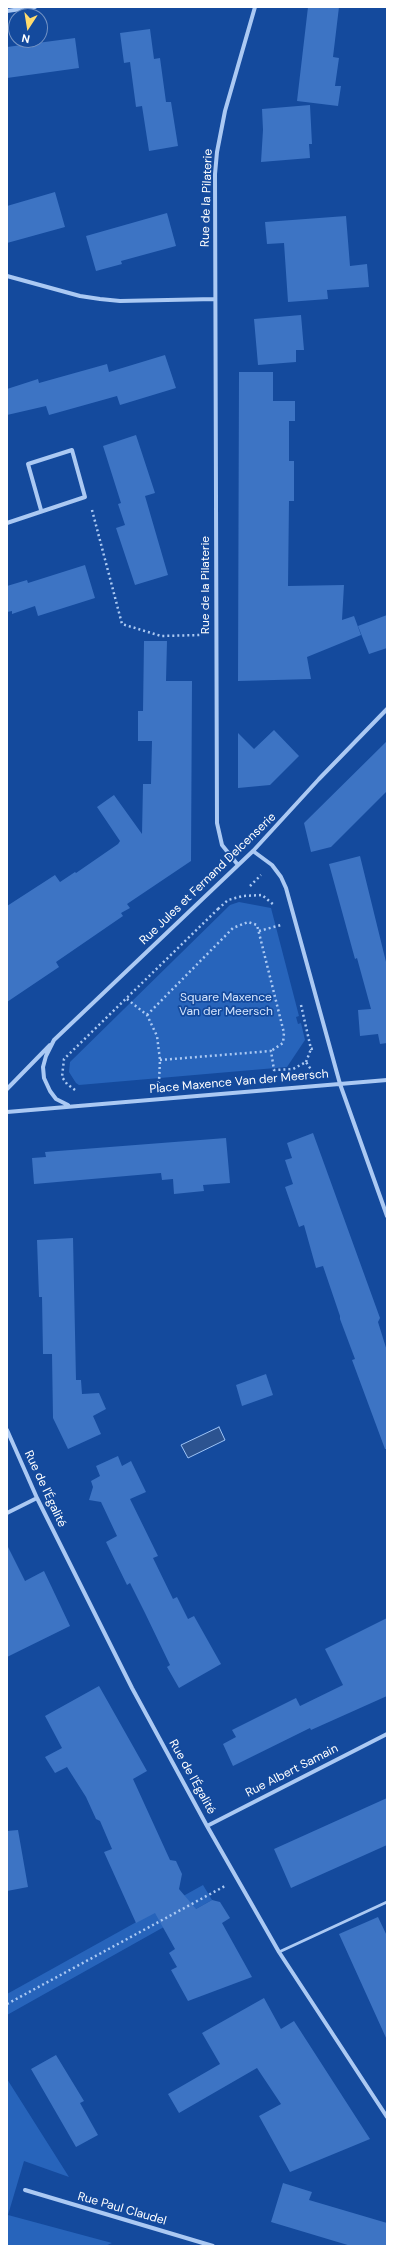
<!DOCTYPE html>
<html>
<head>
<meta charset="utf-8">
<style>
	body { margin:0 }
	#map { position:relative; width:394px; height:2253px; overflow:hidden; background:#144a9d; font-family:"DM Sans",sans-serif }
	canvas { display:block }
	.frame { position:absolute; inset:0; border:8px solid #fff; pointer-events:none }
	.north { position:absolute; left:8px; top:8px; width:40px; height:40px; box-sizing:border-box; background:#144a9d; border:1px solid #7292c4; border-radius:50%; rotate:192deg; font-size:11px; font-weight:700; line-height:16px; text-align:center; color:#fff }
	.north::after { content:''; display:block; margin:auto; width:14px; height:18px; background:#ffdb6d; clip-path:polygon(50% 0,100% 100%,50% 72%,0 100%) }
</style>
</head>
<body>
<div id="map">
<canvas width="394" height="2253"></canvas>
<div class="frame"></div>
<div class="north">N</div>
</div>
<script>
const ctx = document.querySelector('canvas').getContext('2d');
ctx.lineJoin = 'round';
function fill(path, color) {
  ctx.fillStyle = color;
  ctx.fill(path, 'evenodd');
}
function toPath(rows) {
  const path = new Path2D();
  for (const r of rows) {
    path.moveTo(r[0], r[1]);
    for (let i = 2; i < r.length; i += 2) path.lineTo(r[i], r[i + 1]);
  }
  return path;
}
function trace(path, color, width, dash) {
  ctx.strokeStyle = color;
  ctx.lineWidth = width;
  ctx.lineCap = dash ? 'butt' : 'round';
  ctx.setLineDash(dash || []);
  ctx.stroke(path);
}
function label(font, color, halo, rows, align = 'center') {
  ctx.font = font + ' "DM Sans",sans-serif';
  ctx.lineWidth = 3.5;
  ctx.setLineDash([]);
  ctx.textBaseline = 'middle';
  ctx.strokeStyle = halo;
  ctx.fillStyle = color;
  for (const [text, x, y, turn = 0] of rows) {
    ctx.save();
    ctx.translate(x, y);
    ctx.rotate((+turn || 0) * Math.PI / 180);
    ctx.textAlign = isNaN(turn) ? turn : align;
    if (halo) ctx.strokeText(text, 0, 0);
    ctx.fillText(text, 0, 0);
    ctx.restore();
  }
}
const green = toPath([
	[239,902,271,908,299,1016,296,1017,298,1024,301,1023,305,1040,287,1067,79,1085,76,1083,69,1072,70,1062,230,905],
	[203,1885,212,1900,7,2015,7,1994],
	[7,2079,69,2177,24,2161,8,2215,112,2243,105,2246,7,2246]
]);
const water = toPath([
	[219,1427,225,1440,188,1458,181,1445,219,1427]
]);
const building = toPath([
	[308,7,339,7,333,57,339,58,335,86,341,86,338,106,297,101],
	[150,29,154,59,160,58,166,102,171,102,178,146,149,151,142,106,136,107,130,62,124,63,120,33],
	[75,38,79,68,7,78,7,47],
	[310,105,312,144,309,144,310,158,261,162,263,130,262,109],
	[55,192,65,227,7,243,7,206],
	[167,213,176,246,121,261,122,264,96,271,86,236],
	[346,216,350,266,367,264,369,287,327,290,328,299,288,302,284,243,267,244,265,222],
	[301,315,304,350,296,350,296,362,258,365,254,319],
	[165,355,176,388,120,405,117,396,49,415,46,406,7,415,7,389,38,379,39,383,107,364,109,372],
	[239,372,273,372,273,401,295,401,295,421,289,421,289,461,294,461,294,501,289,501,288,586,344,585,342,620,354,616,361,635,307,657,311,679,238,681],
	[136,435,155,493,145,496,168,575,135,585,116,528,125,525,118,504,121,503,103,446],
	[85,565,95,598,38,616,35,606,12,614,12,611,7,612,7,586,27,580,28,583],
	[387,615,387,648,369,654,358,626],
	[144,641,167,641,166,681,192,681,191,861,127,904,130,908,121,913,123,916,56,962,59,967,7,1002,7,906,55,875,60,882,75,872,76,873,118,844,120,841,97,807,114,795,142,834,143,784,151,784,152,741,138,741,138,711,143,711],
	[274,730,299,756,270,785,238,788,238,733,254,749],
	[387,741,387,791,331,847,311,852,304,823],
	[360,856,387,966,387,1043,380,1044,378,1034,360,1036,358,1010,371,1009,360,969,357,958,355,959,329,864],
	[313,1133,380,1318,378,1322,387,1351,387,1449,385,1449,352,1360,355,1359,340,1319,340,1316,323,1266,316,1268,304,1225,299,1227,285,1187,293,1184,285,1160,292,1158,287,1143],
	[226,1138,230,1183,203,1185,204,1191,174,1194,173,1179,162,1180,161,1173,34,1184,32,1158,46,1157,45,1152],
	[73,1238,76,1380,81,1380,82,1394,99,1393,106,1409,93,1416,101,1434,68,1449,53,1418,52,1354,43,1354,42,1297,39,1297,37,1240],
	[266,1374,273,1395,242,1406,236,1385],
	[118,1456,122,1466,131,1461,146,1492,130,1499,158,1556,153,1558,173,1599,177,1597,188,1619,194,1616,221,1664,179,1688,167,1667,170,1665,145,1613,130,1583,127,1585,106,1542,117,1536,101,1502,89,1500,93,1487,91,1481,100,1476,96,1466],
	[7,1545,25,1581,44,1571,70,1626,7,1657],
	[387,1618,387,1696,311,1730,310,1728,233,1766,223,1744,236,1737,232,1730,296,1698,300,1706,343,1685,325,1649],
	[99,1686,147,1771,133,1779,170,1860,176,1861,182,1874,179,1889,196,1909,212,1900,220,1902,230,1918,222,1923,252,1977,188,2001,171,1970,177,1967,169,1953,175,1949,155,1913,136,1923,104,1852,112,1849,100,1821,96,1819,86,1797,67,1767,55,1773,45,1757,62,1748,45,1716],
	[387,1798,387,1845,291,1888,274,1849],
	[18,1830,28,1887,7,1891,7,1831],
	[378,1917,387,1936,387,2040,339,1934],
	[264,1998,281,2029,294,2021,370,2139,290,2172,259,2116,281,2104,257,2068,179,2113,168,2094,220,2064,202,2033],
	[56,2055,84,2101,80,2103,98,2135,76,2147,31,2069],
	[283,2183,312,2192,309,2200,387,2223,387,2246,351,2246,271,2222]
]);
const path = toPath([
	[92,510,122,624,161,636,202,635],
	[250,886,261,875],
	[218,909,228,900,243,896,262,895,274,905],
	[259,931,281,925],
	[127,999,147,1015,157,1036,160,1060,159,1082,157,1083],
	[301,1005,311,1049,315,1048],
	[147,1015,233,928,248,922,257,925,284,1033,283,1043,271,1051],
	[160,1060,271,1051,274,1070,293,1069,306,1062,312,1071],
	[306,1062,311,1049],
	[75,1090,67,1084,62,1077,64,1059,218,909],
	[7,2004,225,1886]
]);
const service = toPath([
	[279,1952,387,1902]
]);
const minor = toPath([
	[7,11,35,7],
	[7,276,80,296,100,299,120,301,215,299],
	[7,523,85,497,72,450,28,464,41,510],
	[253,851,272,865,281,877,286,888,340,1084,387,1216],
	[238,865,222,845,217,823,215,174,217,152,225,111,255,7],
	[7,1089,50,1045],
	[68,1105,56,1099,50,1091,44,1078,43,1067,46,1056,54,1040,253,851,319,779,387,709],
	[7,1112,387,1080],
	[7,1430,37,1498,132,1688,207,1826,279,1952,387,2117],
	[7,1513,37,1498],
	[207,1826,387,1734],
	[25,2190,213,2246]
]);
const streetNames = [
	["Rue de la Pilaterie",207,198,-88],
	["Rue de la Pilaterie",206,585,-90],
	["Rue Jules et Fernand Delcenserie",208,879,-44],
	["Place Maxence Van der Meersch",239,1082,-5],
	["Rue de l'Égalité",45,1489,65],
	["Rue Albert Samain",292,1771,-27],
	["Rue de l'Égalité",192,1777,61],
	["Rue Paul Claudel",122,2209,16]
];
const parkNames = [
	["Square Maxence",226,998],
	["Van der Meersch",226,1012]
];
fill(green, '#2764bb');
fill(water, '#2c5390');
trace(water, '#9dc3f6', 1);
fill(building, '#3d74c4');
trace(path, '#abc9f3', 2.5, [2, 3]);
trace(service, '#abc9f3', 3);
trace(minor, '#abc9f3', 4);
label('12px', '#fff', '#144a9d', streetNames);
label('12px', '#d3e4fd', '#144a9d', parkNames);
</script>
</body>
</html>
